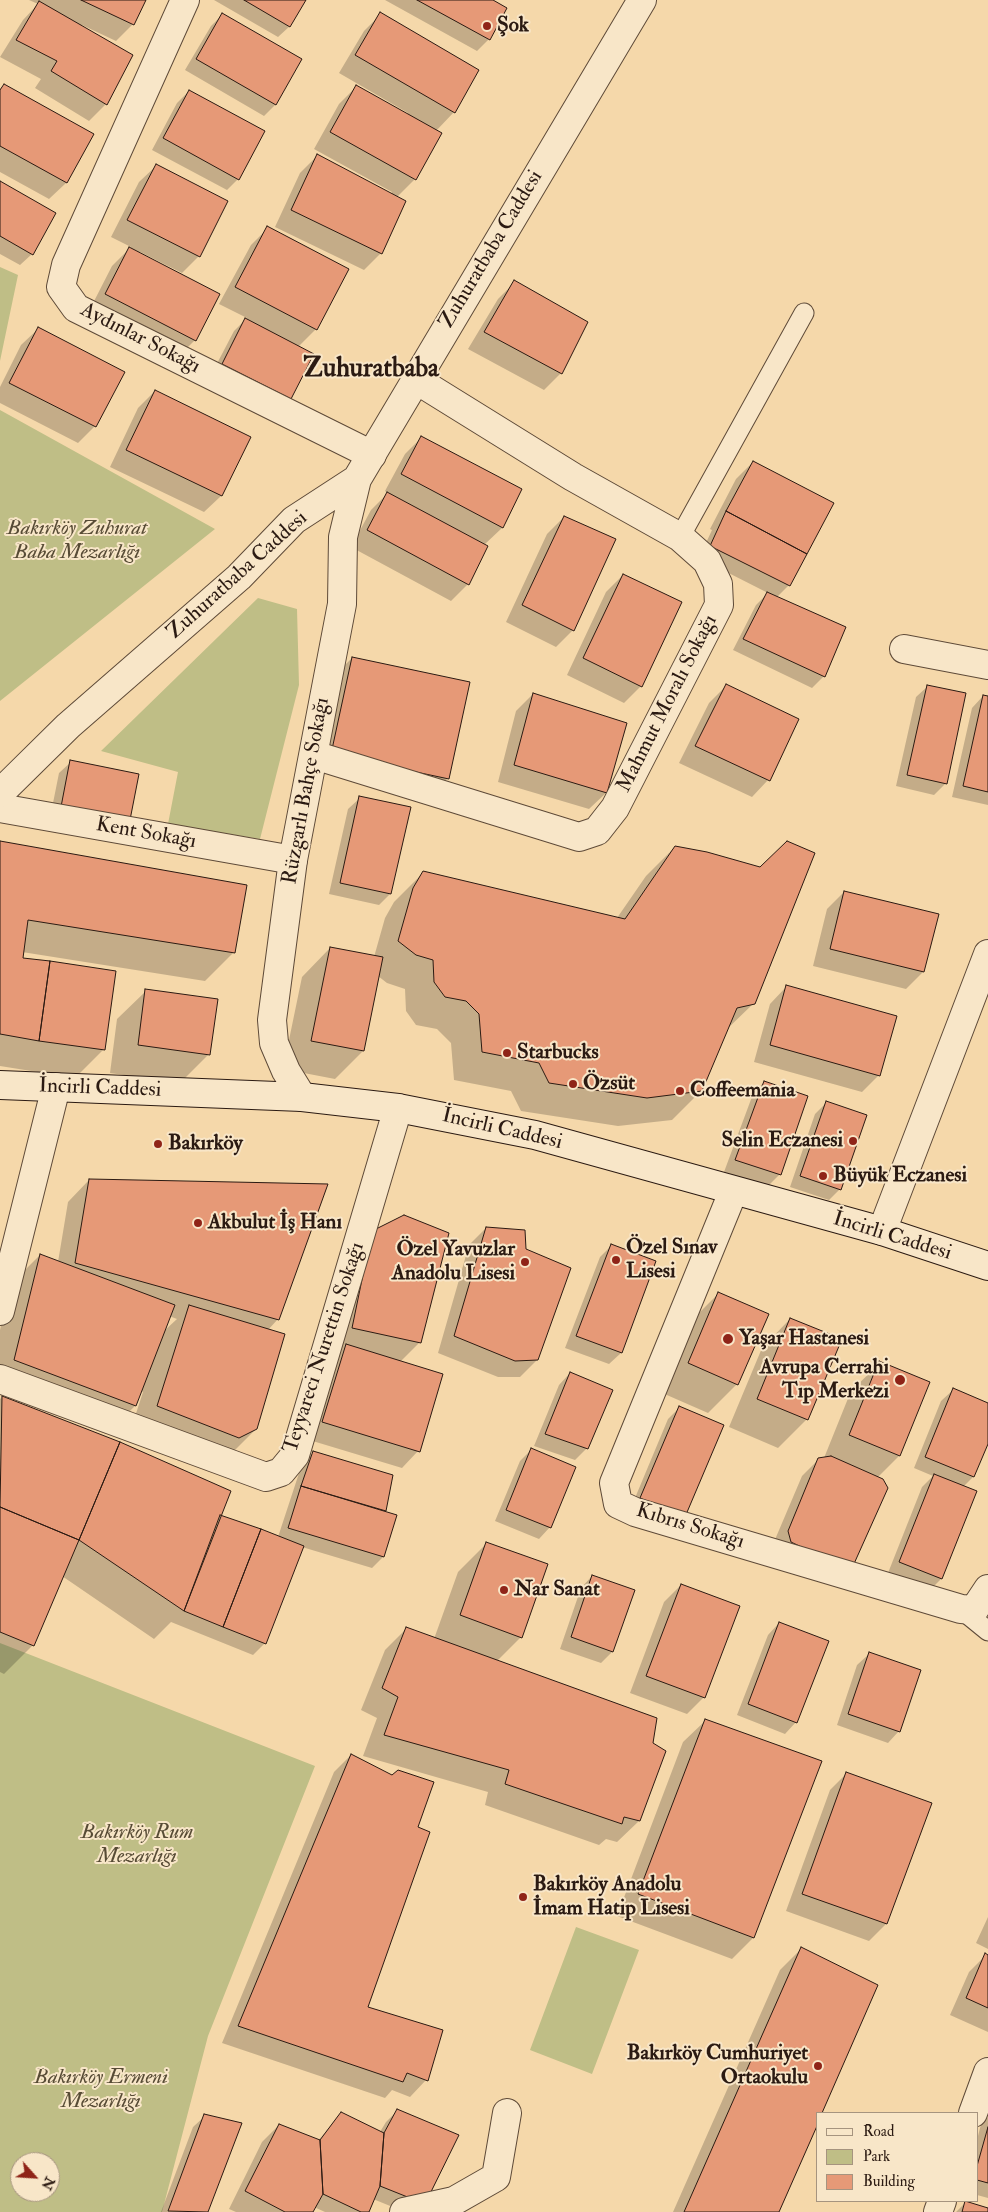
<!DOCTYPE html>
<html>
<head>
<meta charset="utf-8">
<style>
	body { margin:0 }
	#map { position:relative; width:988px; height:2212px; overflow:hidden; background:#f5d8aa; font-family:"IM FELL Double Pica",serif }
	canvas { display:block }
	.legend { position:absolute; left:816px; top:2112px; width:162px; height:90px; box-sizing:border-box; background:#f8e6c8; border:1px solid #a6947f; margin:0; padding:6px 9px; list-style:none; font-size:15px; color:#2b1a12 }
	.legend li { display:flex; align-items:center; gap:10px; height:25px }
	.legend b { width:25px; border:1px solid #a6947f }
	.north { position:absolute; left:10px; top:2152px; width:50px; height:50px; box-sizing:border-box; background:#f8e6c8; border:1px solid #a6947f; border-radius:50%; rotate:116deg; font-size:14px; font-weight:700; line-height:20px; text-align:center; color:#2b1a12 }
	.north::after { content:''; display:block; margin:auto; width:18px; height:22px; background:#8f2418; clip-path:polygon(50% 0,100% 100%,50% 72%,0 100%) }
</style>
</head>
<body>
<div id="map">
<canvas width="988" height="2212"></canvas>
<ul class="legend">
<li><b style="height:6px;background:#f8e6c8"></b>Road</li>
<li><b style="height:14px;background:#bfbe86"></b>Park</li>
<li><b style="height:14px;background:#e69977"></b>Building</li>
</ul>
<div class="north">N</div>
</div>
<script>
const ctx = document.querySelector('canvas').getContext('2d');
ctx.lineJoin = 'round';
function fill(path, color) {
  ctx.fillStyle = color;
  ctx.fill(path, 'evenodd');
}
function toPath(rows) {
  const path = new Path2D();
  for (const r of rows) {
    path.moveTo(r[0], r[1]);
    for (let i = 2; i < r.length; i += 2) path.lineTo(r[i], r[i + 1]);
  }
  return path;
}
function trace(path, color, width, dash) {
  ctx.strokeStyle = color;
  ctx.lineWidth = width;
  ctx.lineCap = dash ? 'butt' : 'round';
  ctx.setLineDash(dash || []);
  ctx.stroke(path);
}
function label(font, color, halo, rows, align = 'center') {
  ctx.font = font + ' "IM FELL Double Pica",serif';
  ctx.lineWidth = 4;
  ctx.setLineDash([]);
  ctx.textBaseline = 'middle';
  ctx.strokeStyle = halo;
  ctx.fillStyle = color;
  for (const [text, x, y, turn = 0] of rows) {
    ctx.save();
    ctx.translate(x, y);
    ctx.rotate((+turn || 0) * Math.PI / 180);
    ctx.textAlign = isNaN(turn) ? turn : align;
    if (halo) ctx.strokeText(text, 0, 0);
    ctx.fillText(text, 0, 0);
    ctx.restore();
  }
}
const green = toPath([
	[0,267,18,275,0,361],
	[0,410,215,529,0,701],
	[258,598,297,609,299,685,260,839,168,824,178,772,101,751],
	[0,1643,315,1766,208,2036,162,2212,0,2212],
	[20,2162,50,2162,50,2192,20,2192],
	[576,1927,639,1950,592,2074,530,2050]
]);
const shadow = toPath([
	[29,0,144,0,133,24,116,41,82,25,81,27,131,56,106,104,89,121,35,88,41,79,0,57,23,20,38,4],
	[214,0,305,0,290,26,278,37],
	[385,0,491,0,506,8,489,39,477,51],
	[381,14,478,70,454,112,436,131,415,179,397,197,404,201,381,253,364,270,275,227,300,173,317,156,391,194,392,192,314,149,339,104,356,87,407,115,408,113,339,73,364,31],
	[222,15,300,60,275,105,264,116,185,70,211,26],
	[4,85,93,135,66,183,49,199,0,172,0,89],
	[189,91,238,179,227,190,152,150,177,103],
	[156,166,199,256,182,273,140,252,139,254,195,340,178,357,89,311,112,266,131,247,111,237,139,182],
	[0,182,32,254,20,265,0,254],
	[268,228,316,329,298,347,312,354,290,398,278,410,211,375,234,331,247,318,219,304,251,245],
	[515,282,561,373,544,390,468,349,498,299],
	[38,329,95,426,78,443,0,403,0,387,21,345],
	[155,391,249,437,221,496,204,512,110,467,138,408],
	[422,437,520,490,502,528,484,545,468,584,451,601,351,547,371,510,388,493,385,491,405,454],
	[753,462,832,504,789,585,777,597,824,676,812,688,733,650,756,605,768,593,699,558,712,530,710,529,736,479],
	[564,517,614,540,573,630,556,647,506,622,547,534],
	[623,575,641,686,624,703,567,675,606,592],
	[352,658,448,778,431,795,315,771,335,675],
	[726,686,798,719,768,780,752,797,679,763,709,703],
	[928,686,946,783,934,795,896,786,916,697],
	[533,694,606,793,589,809,498,782,516,711],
	[983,696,988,697,988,805,952,797,972,708],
	[71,762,116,836,49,823,59,773],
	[360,798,390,894,379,905,329,894,348,809],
	[0,842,234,952,205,981,22,952,21,959,104,1049,75,1078,0,1066],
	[675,847,754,1003,725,1031,701,1091,672,1120,618,1126,521,1111,511,1091,454,1080,451,1043,437,1029,416,1025,406,1011,405,989,387,983,378,976,363,1051,335,1079,283,1069,302,977,330,948,374,957,385,918,394,902,423,873,617,918,646,876],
	[844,892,937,915,923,972,906,989,813,966,827,909],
	[786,987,879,1075,862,1092,754,1062,770,1004],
	[146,991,209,1054,180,1083,110,1073,117,1019],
	[764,1082,780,1174,768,1186,724,1172,753,1094],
	[826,1103,840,1189,829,1200,790,1187,815,1114],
	[89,1180,278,1319,268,1330,256,1429,227,1458,129,1435,143,1392,141,1391,135,1406,106,1434,0,1394,0,1330,11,1284,40,1255,58,1262,68,1202],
	[169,1316,177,1319,163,1332],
	[486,1228,525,1249,537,1360,520,1377,498,1377,438,1353,469,1245],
	[373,1232,420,1342,400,1362,418,1451,402,1468,306,1439],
	[611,1246,655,1262,621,1353,609,1364,565,1348,600,1257],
	[719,1293,737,1384,708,1413,660,1392,690,1322],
	[790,1319,807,1419,778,1448,729,1427,762,1348],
	[880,1363,899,1456,877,1478,835,1583,824,1583,774,1559,771,1549,802,1476,819,1459,824,1458,851,1391],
	[570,1373,587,1448,575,1460,534,1446,559,1385],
	[953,1390,988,1404,988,1440,973,1477,963,1487,976,1492,941,1579,930,1590,888,1573,922,1487,933,1476,914,1468,941,1401],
	[2,1397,220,1516,278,1537,302,1464,313,1453,392,1476,384,1512,383,1557,372,1568,302,1547,265,1643,253,1655,171,1622,154,1639,62,1576,33,1645,4,1674,0,1672,0,1399],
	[680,1407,684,1516,630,1510,668,1419],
	[531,1450,550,1527,539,1539,495,1521,520,1461],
	[487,1543,521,1637,497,1661,639,1821,617,1842,606,1839,599,1845,485,1805,488,1792,363,1756,377,1718,361,1710,385,1650,406,1629,434,1639,458,1572],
	[592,1576,612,1652,601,1663,560,1649,581,1588],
	[681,1585,704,1697,687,1714,630,1693,664,1602],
	[779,1623,796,1722,785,1734,737,1715,768,1635],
	[869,1654,899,1731,888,1743,837,1725,857,1665],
	[705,1721,820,1762,753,1938,732,1959,617,1916,683,1742],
	[351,1755,416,1828,366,2008,426,2080,410,2097,392,2090,385,2098,222,2043,334,1772],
	[847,1773,930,1804,886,1924,869,1941,786,1911,830,1790],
	[988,1917,988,1949,976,1943],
	[801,1949,876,1985,821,2113,817,2113,778,2212,673,2212,780,1970],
	[986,1955,988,1956,988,2032,950,2015,969,1972],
	[398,2110,457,2135,405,2212,373,2199,367,2212,325,2212,314,2207,312,2212,236,2212,229,2209,262,2142,279,2125,318,2141,341,2113,380,2132,386,2122],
	[205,2116,240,2124,206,2212,161,2212,193,2127],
	[988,2117,988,2198,977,2195,977,2140,981,2124],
	[966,2202,988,2209,988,2212,956,2212]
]);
const building = toPath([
	[81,0,146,0,134,25,81,0],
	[244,0,306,0,290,27,244,0],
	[417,0,493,0,507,8,490,40,417,0],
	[39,1,133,55,107,105,51,71,57,61,16,40,39,1],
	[380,12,479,70,455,113,355,55,380,12],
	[222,13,302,59,276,105,196,59,222,13],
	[4,84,94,134,67,183,0,146,0,90,4,84],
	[356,85,442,133,416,180,330,132,356,85],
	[189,90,265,131,239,180,163,138,189,90],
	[317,154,406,201,382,254,291,210,317,154],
	[156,164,228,201,200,257,127,220,156,164],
	[0,181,56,213,33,255,0,236,0,181],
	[267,226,349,269,317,330,235,287,267,226],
	[129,247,220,294,196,341,105,294,129,247],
	[514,280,588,322,562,374,484,332,514,280],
	[245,318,314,354,291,399,222,364,245,318],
	[38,327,125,372,96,427,9,383,38,327],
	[155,390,251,437,222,496,126,450,155,390],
	[421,436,522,489,503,528,401,474,421,436],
	[753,461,834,503,807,554,726,511,753,461],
	[387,492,488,546,469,585,367,530,387,492],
	[726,511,807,554,790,586,710,546,726,511],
	[564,516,616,539,574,631,522,605,564,516],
	[623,574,682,602,642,687,583,658,623,574],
	[767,592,846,627,825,677,743,639,767,592],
	[352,657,470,682,449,779,331,754,352,657],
	[726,684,799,719,770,781,695,746,726,684],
	[927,685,966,693,947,784,907,775,927,685],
	[533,693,627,723,607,793,514,765,533,693],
	[983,695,988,696,988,792,963,786,983,695],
	[70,760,139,774,129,825,60,812,70,760],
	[359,796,411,807,391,894,340,883,359,796],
	[0,841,247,885,235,953,28,920,23,958,50,961,39,1041,0,1034,0,841],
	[787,841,815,853,755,1004,737,1008,702,1091,647,1098,549,1083,539,1063,482,1052,479,1014,466,1001,445,997,434,982,433,960,416,955,398,941,413,888,423,871,625,919,675,846,707,852,760,867,787,841],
	[844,891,939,914,924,972,830,949,844,891],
	[330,947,383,957,364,1051,311,1041,330,947],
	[50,961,116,971,105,1050,39,1041,50,961],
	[786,985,897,1016,880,1076,770,1045,786,985],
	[145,989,218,999,210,1055,138,1045,145,989],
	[764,1081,808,1096,781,1175,735,1160,764,1081],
	[826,1101,867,1115,841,1190,800,1176,826,1101],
	[89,1179,328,1184,279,1320,75,1263,89,1179],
	[404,1215,449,1233,421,1343,352,1328,372,1231,404,1215],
	[486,1227,525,1230,526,1249,571,1268,538,1360,515,1361,454,1336,486,1227],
	[611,1244,656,1261,622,1353,576,1336,611,1244],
	[40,1254,175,1305,136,1406,14,1360,40,1254],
	[718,1292,769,1314,738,1385,688,1363,718,1292],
	[189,1305,285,1334,257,1429,239,1438,157,1406,189,1305],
	[790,1318,842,1339,808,1420,757,1399,790,1318],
	[346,1344,443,1374,420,1452,322,1422,346,1344],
	[879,1361,930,1382,900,1456,849,1435,879,1361],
	[570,1372,613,1390,588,1449,545,1434,570,1372],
	[953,1388,988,1403,988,1444,974,1477,925,1457,953,1388],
	[2,1396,120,1442,79,1540,0,1507,2,1396],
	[679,1406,724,1425,685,1517,640,1498,679,1406],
	[120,1442,231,1491,184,1611,79,1540,120,1442],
	[531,1448,576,1467,551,1528,506,1510,531,1448],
	[313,1451,393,1475,386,1511,301,1486,313,1451],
	[831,1456,883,1479,888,1488,853,1566,841,1566,791,1542,788,1531,818,1458,831,1456],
	[934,1474,977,1491,942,1579,899,1562,934,1474],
	[301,1486,397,1515,384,1557,288,1528,301,1486],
	[0,1507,79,1540,34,1646,0,1632,0,1507],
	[220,1515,261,1529,223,1627,184,1611,220,1515],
	[261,1529,304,1546,266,1644,223,1627,261,1529],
	[486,1542,548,1564,522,1638,460,1615,486,1542],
	[592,1575,635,1590,613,1652,571,1637,592,1575],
	[681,1584,740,1606,705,1698,646,1676,681,1584],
	[779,1622,829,1641,797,1723,748,1704,779,1622],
	[406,1627,657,1718,653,1743,666,1751,640,1821,624,1817,622,1824,505,1784,509,1770,384,1735,398,1697,382,1688,406,1627],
	[869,1652,921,1670,900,1732,848,1714,869,1652],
	[705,1719,822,1761,754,1938,638,1894,705,1719],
	[351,1754,392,1775,398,1770,434,1782,418,1827,430,1832,368,2007,443,2030,428,2081,407,2073,403,2082,238,2026,351,1754],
	[846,1772,932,1803,887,1924,802,1894,846,1772],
	[801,1947,878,1985,822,2113,817,2113,817,2126,779,2212,684,2212,801,1947],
	[985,1953,988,1955,988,2008,966,1998,985,1953],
	[397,2109,459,2135,425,2204,380,2186,384,2133,397,2109],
	[341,2112,384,2133,380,2186,369,2212,361,2212,323,2194,320,2140,341,2112],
	[204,2114,242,2123,208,2212,168,2211,204,2114],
	[279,2124,320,2140,323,2194,313,2212,285,2212,245,2191,279,2124],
	[988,2127,988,2183,977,2180,977,2166,988,2127],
	[965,2201,988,2208,988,2212,962,2212,965,2201]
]);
const service = toPath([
	[680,537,804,313],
	[961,1609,988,1631]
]);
const minor = toPath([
	[185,0,66,265,61,287,76,308,372,455],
	[904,649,988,665],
	[314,755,579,837,597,831,615,808,719,605,718,584,707,561,680,537,573,477,415,379],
	[0,808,293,860],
	[733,1192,614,1483,618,1504,635,1512,961,1609,974,1610,988,1589],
	[882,1231,988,954],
	[0,1379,266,1477,281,1472,295,1455,398,1108],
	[973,2113,988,2072],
	[404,2212,454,2201,496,2177,507,2113],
	[938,2212,942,2201]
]);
const tertiary = toPath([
	[0,793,68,726,239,577,294,520,357,479,642,0],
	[302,1097,286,1071,274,1043,272,1020,293,860,342,604,343,537,357,479],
	[0,1311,56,1087]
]);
const secondary = toPath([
	[0,1085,302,1097,398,1108,535,1135,882,1231,988,1266]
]);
const markers = [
	[487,26,5,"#8f2418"],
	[507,1053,5,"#8f2418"],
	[573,1084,5,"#8f2418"],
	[680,1091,5,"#8f2418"],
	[853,1141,5,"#8f2418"],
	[158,1144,5,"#8f2418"],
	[823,1176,5,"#8f2418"],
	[198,1223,5,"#8f2418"],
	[616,1260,5,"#8f2418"],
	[525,1262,5,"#8f2418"],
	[728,1339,6,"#8f2418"],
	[900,1380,6,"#8f2418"],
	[504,1590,5,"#8f2418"],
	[523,1897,5,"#8f2418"],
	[818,2066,5,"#8f2418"]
];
const poiNames = [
	["Şok",497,26],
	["Starbucks",517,1053],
	["Özsüt",583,1084],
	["Coffeemania",690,1091],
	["Selin Eczanesi",843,1141,"right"],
	["Bakırköy",168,1144],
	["Büyük Eczanesi",833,1176],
	["Akbulut İş Hanı",208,1223],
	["Özel Sınav",626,1248],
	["Lisesi",626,1272],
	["Özel Yavuzlar",515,1250,"right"],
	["Anadolu Lisesi",515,1274,"right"],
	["Yaşar Hastanesi",739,1339],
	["Avrupa Cerrahi",889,1368,"right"],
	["Tıp Merkezi",889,1392,"right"],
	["Nar Sanat",514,1590],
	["Bakırköy Anadolu",533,1885],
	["İmam Hatip Lisesi",533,1909],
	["Bakırköy Cumhuriyet",808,2054,"right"],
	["Ortaokulu",808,2078,"right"]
];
const streetNames = [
	["Zuhuratbaba Caddesi",492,250,-59],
	["Aydınlar Sokağı",140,339,27],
	["Zuhuratbaba Caddesi",238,576,-42],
	["Mahmut Moralı Sokağı",668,704,-63],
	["Rüzgarlı Bahçe Sokağı",307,791,-80],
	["Kent Sokağı",146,834,10],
	["İncirli Caddesi",100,1089,2],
	["İncirli Caddesi",502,1130,13],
	["İncirli Caddesi",892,1237,17],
	["Teyyareci Nurettin Sokağı",325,1348,-72],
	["Kıbrıs Sokağı",690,1527,17]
];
const parkNames = [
	["Bakırköy Zuhurat",77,529],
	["Baba Mezarlığı",77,553],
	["Bakırköy Rum",137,1833],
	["Mezarlığı",137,1857],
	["Bakırköy Ermeni",101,2078],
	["Mezarlığı",101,2102]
];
const districtNames = [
	["Zuhuratbaba",371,370]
];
fill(green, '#bfbe86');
fill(shadow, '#0003');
fill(building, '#e69977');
trace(building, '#2b1a12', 1);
trace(service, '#5e4a38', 21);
trace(minor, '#5e4a38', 30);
trace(tertiary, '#5e4a38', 30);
trace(secondary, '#2b1a12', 30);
trace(service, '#f8e6c8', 19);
trace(minor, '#f8e6c8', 28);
trace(tertiary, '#f8e6c8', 28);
trace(secondary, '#f8e6c8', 28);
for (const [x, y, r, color] of markers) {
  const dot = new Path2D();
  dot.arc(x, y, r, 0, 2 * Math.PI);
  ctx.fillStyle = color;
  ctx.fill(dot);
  trace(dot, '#f8e6c8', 2);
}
label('bold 21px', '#2b1a12', '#f8e6c8', poiNames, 'left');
label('21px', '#2b1a12', '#f8e6c8', streetNames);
label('italic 21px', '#574b35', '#f8e6c8', parkNames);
label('bold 26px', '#2b1a12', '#f8e6c8', districtNames);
</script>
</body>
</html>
